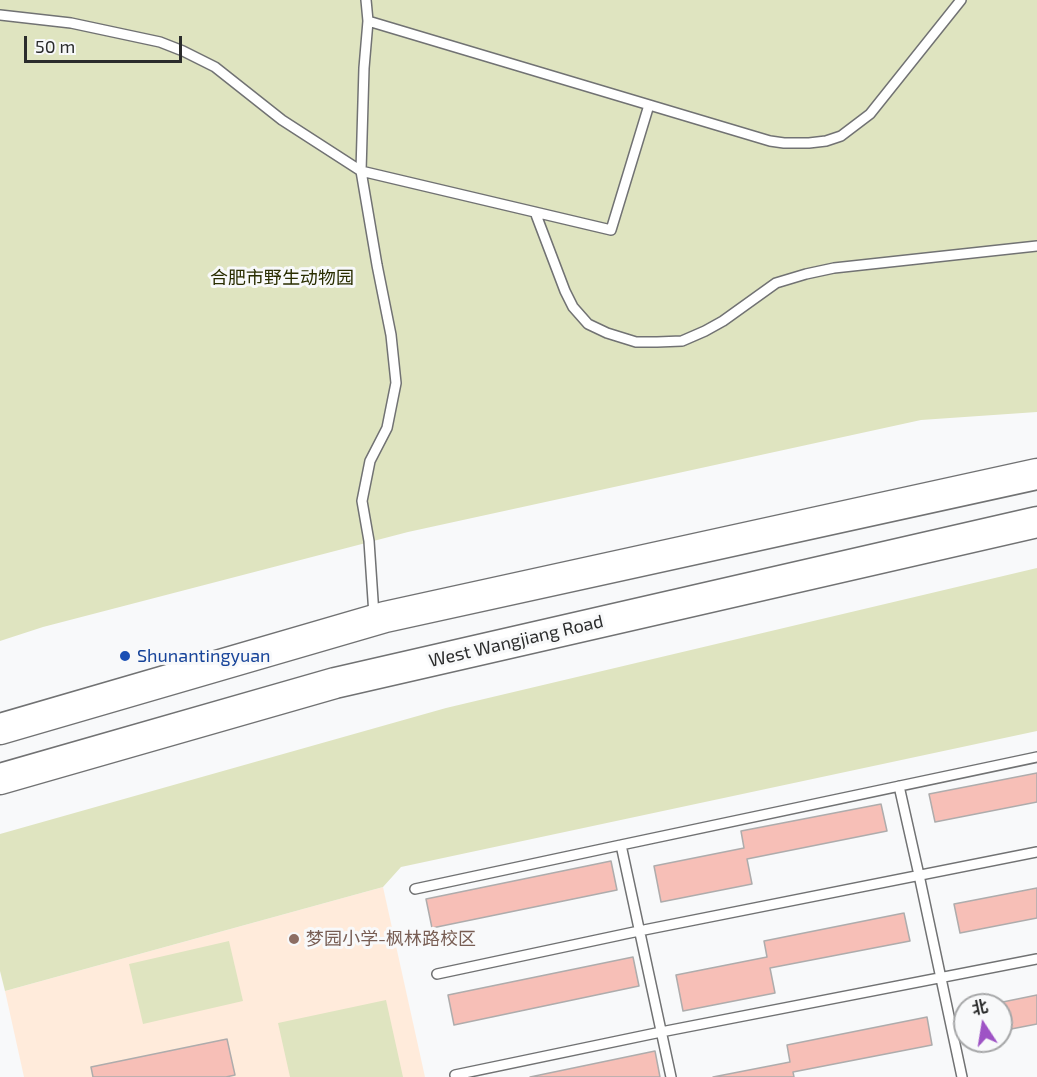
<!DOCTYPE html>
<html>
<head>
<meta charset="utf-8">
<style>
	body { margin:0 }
	#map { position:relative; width:1037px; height:1077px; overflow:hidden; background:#f8f9fa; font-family:"Exo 2","Noto Sans SC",sans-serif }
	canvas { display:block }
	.north { position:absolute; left:953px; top:993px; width:60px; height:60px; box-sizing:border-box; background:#f8f9fa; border:2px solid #a6a7a8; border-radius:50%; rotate:348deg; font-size:16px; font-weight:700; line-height:24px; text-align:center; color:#2b2c2c }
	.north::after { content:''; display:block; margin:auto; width:21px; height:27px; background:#9e53c5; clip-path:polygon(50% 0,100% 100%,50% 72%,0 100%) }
	.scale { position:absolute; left:24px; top:36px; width:158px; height:27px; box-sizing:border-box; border:3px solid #2b2c2c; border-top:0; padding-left:8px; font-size:18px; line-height:21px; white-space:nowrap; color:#2b2c2c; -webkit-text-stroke:4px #f8f9fa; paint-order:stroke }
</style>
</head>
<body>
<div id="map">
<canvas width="1037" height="1077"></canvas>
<div class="north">北</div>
<div class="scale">50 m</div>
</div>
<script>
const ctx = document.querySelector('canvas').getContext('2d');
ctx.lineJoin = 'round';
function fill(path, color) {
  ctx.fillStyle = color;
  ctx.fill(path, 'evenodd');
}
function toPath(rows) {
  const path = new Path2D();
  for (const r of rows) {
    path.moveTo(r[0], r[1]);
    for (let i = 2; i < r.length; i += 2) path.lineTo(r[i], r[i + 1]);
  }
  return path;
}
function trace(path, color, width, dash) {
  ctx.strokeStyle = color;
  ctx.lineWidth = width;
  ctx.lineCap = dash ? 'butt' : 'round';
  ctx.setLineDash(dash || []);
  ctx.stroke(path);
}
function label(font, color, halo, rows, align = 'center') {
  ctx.font = font + ' "Exo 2","Noto Sans SC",sans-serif';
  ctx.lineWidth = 6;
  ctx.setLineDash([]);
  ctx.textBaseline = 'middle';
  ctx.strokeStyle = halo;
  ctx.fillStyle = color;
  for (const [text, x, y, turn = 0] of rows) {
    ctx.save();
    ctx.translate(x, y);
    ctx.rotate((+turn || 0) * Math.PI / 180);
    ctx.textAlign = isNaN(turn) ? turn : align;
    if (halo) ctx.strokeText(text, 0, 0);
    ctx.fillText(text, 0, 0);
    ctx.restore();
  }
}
const education = toPath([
	[383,887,425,1077,24,1077,5,991]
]);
const green = toPath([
	[0,0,1037,0,1037,412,921,420,408,532,43,627,0,641],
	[1037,568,1037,731,401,867,383,887,5,991,0,971,0,834,446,708],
	[229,941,243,1001,143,1024,129,964],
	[386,1000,403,1077,290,1077,278,1023]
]);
const building = toPath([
	[1037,773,1037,802,935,822,929,794,1037,773],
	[881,804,887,831,747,859,752,884,661,902,654,866,744,848,741,831,881,804],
	[611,861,617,890,432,928,426,899,611,861],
	[1037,888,1037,918,960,933,954,904,1037,888],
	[904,913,910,941,770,968,775,993,683,1011,676,975,767,957,764,941,904,913],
	[633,957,639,986,454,1025,448,995,633,957],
	[1037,995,1037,1024,1001,1031,1001,1005,988,1005,1037,995],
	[927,1017,932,1045,793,1072,794,1077,713,1077,790,1062,787,1045,927,1017],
	[227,1039,235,1075,226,1077,93,1077,91,1067,227,1039],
	[655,1051,660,1077,530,1077,655,1051]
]);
const lane = toPath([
	[366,0,368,21,364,68,361,171,377,265,391,335,396,383,387,428,370,461,362,501,369,541,374,615],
	[0,15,71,23,160,42,183,51,215,67,282,120,361,171,611,230,649,105],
	[368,21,770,141,784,143,809,143,826,141,841,136,870,114,961,0],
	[535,212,565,291,573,307,588,324,607,333,636,342,657,342,682,341,705,331,723,321,776,283,806,274,834,268,1037,246],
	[899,786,919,875,962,1077],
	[415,889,621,845],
	[437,974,639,931,1037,852],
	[455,1075,661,1032,1037,959],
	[671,1077,621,845,1037,757]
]);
const primary = toPath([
	[0,729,385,617,1037,474],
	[0,779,335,683,1037,522]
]);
const markers = [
	[125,656,6,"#1a4fb4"],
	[294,939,6,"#8d6e63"]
];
const parkNames = [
	["合肥市野生动物园",282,278]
];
const streetNames = [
	["West Wangjiang Road",516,641,-13]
];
const transitNames = [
	["Shunantingyuan",137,656]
];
const educationNames = [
	["梦园小学-枫林路校区",306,939]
];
fill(education, '#ffebdb');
fill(green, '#dfe4c0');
fill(building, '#f7bfb7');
trace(building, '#aeacac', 1.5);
trace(lane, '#717273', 12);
trace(primary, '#717273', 33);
trace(lane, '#fff', 9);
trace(primary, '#fff', 30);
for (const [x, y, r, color] of markers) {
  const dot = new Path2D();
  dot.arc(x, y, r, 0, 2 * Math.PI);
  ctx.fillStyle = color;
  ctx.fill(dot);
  trace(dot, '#f8f9fa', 2);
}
label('18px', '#292d00', '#f8f9fa', parkNames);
label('18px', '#2b2c2c', '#f8f9fa', streetNames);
label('18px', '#164399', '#f8f9fa', transitNames, 'left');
label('18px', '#785e54', '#f8f9fa', educationNames, 'left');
</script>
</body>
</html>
